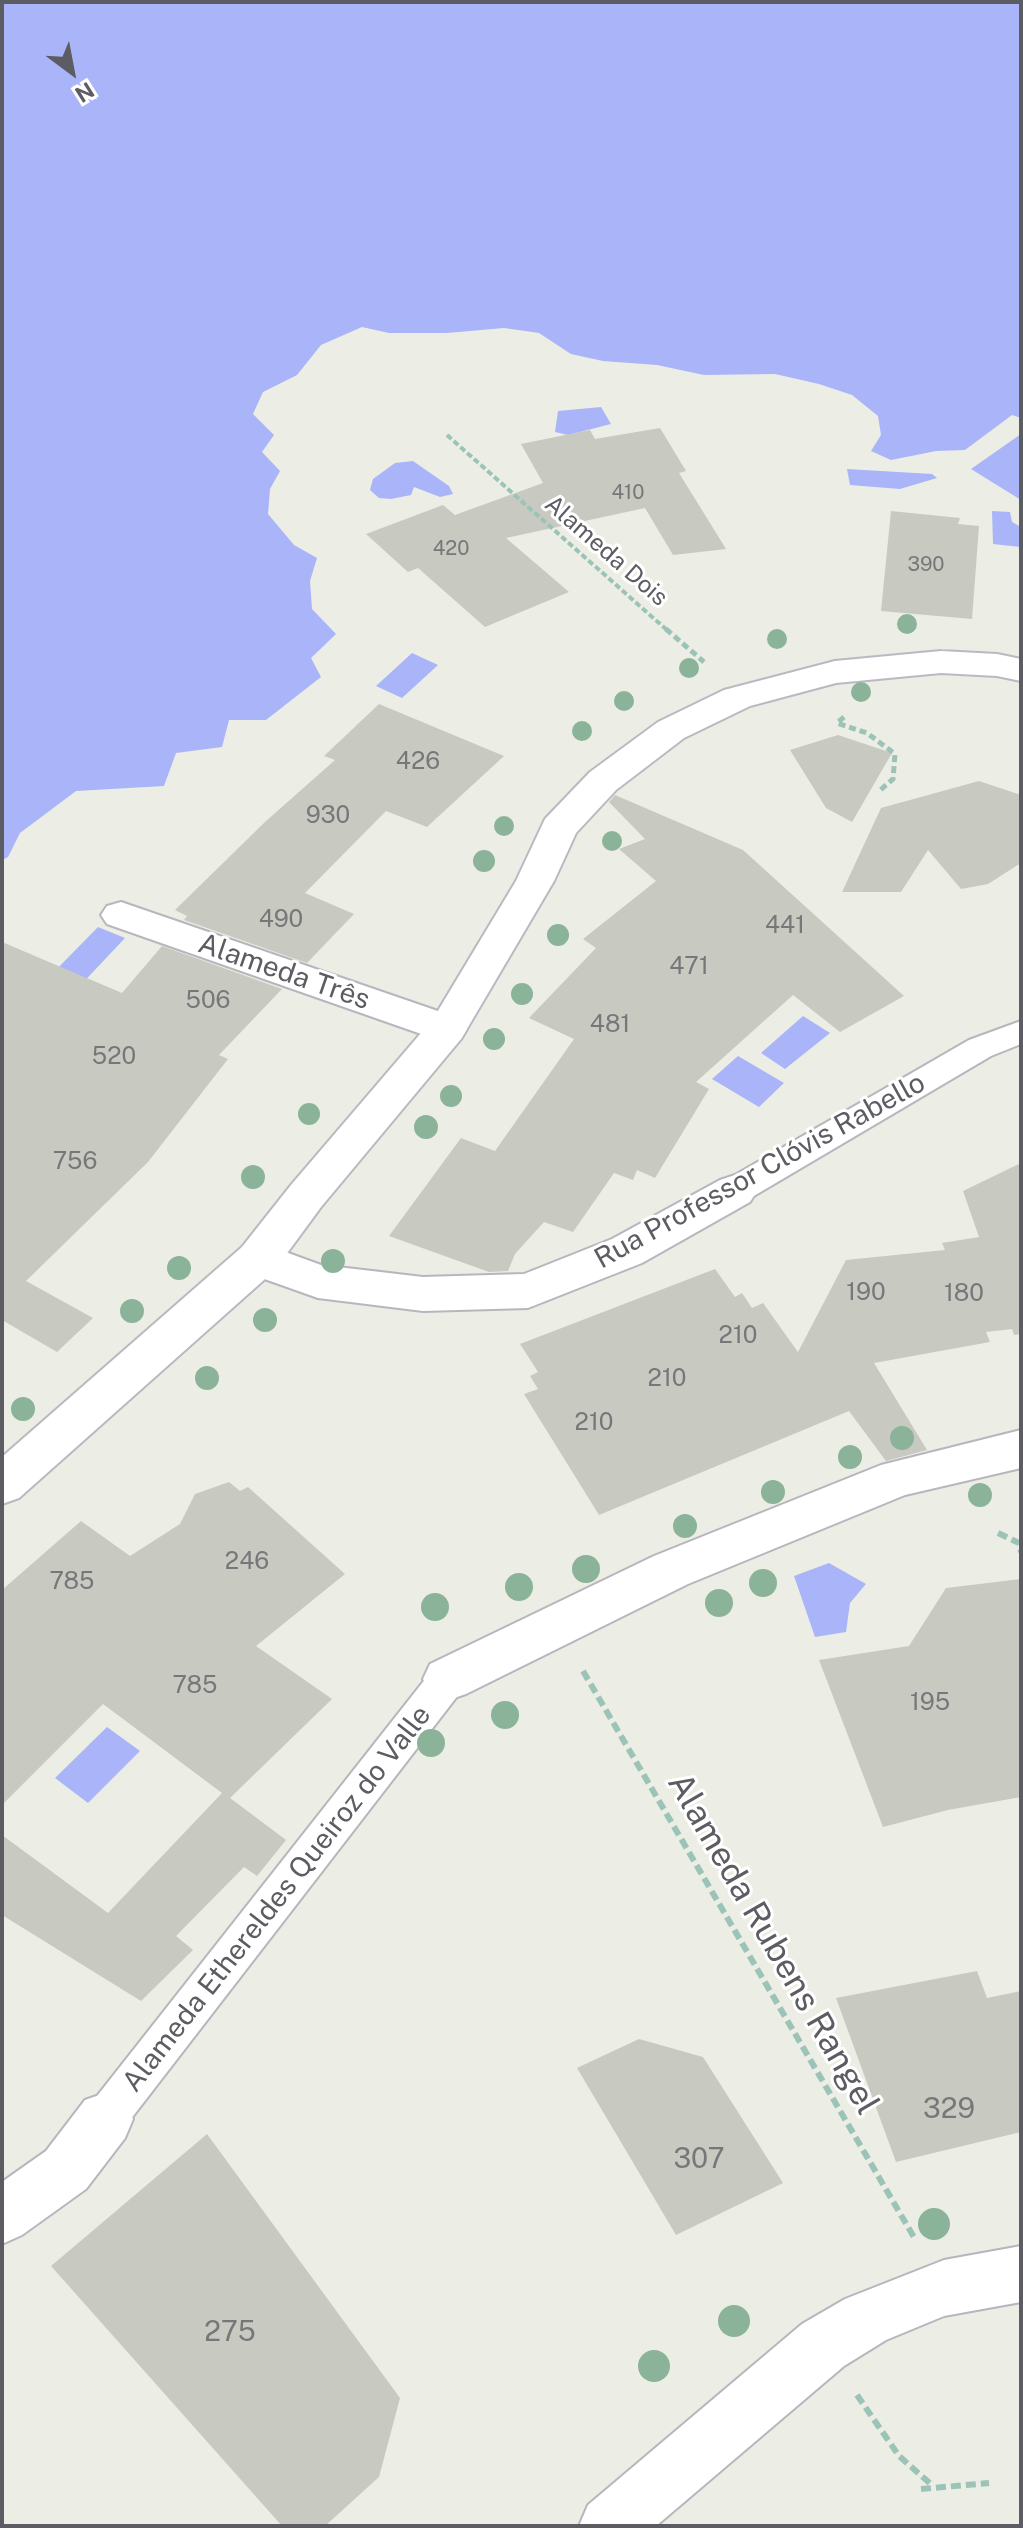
<!DOCTYPE html>
<html>
<head>
<meta charset="utf-8">
<style>
	body { margin:0 }
	#map { position:relative; width:1023px; height:2528px; overflow:hidden; background:#ecede4; font-family:"Public Sans",sans-serif }
	canvas { display:block }
	.frame { position:absolute; inset:0; border:4px solid #5c5c63; pointer-events:none }
	.north { position:absolute; left:32px; top:32px; width:80px; height:80px; -webkit-text-stroke:6px #fff; paint-order:stroke; rotate:148deg; font-size:22px; font-weight:700; line-height:32px; text-align:center; color:#5c5c63 }
	.north::after { content:''; display:block; margin:auto; width:28px; height:36px; background:#5c5c63; clip-path:polygon(50% 0,100% 100%,50% 72%,0 100%) }
</style>
</head>
<body>
<div id="map">
<canvas width="1023" height="2528"></canvas>
<div class="frame"></div>
<div class="north">N</div>
</div>
<script>
const ctx = document.querySelector('canvas').getContext('2d');
ctx.lineJoin = 'round';
function fill(path, color) {
  ctx.fillStyle = color;
  ctx.fill(path, 'evenodd');
}
function toPath(rows) {
  const path = new Path2D();
  for (const r of rows) {
    path.moveTo(r[0], r[1]);
    for (let i = 2; i < r.length; i += 2) path.lineTo(r[i], r[i + 1]);
  }
  return path;
}
function trace(path, color, width, dash) {
  ctx.strokeStyle = color;
  ctx.lineWidth = width;
  ctx.lineCap = dash ? 'butt' : 'round';
  ctx.setLineDash(dash || []);
  ctx.stroke(path);
}
function label(font, color, halo, rows, align = 'center') {
  ctx.font = font + ' "Public Sans",sans-serif';
  ctx.lineWidth = 6;
  ctx.setLineDash([]);
  ctx.textBaseline = 'middle';
  ctx.strokeStyle = halo;
  ctx.fillStyle = color;
  for (const [text, x, y, turn = 0] of rows) {
    ctx.save();
    ctx.translate(x, y);
    ctx.rotate((+turn || 0) * Math.PI / 180);
    ctx.textAlign = isNaN(turn) ? turn : align;
    if (halo) ctx.strokeText(text, 0, 0);
    ctx.fillText(text, 0, 0);
    ctx.restore();
  }
}
const water = toPath([
	[2,2,1021,2,1021,418,1012,415,965,450,936,451,891,460,871,451,881,435,878,416,852,395,819,384,775,374,704,375,657,365,603,361,571,354,539,333,504,328,447,333,389,333,362,327,321,345,297,375,263,392,253,414,274,435,262,452,280,471,270,489,268,514,294,545,317,558,310,581,312,609,336,634,311,658,321,677,266,720,229,720,222,747,176,753,164,786,76,791,20,833,8,857,2,860],
	[601,407,611,424,568,435,555,432,558,411],
	[1021,434,1021,500,971,469],
	[413,461,449,486,453,494,440,497,414,487,411,495,391,499,379,498,370,490,373,479,395,463],
	[847,469,932,474,937,478,900,489,850,485],
	[992,511,1010,512,1012,522,1021,527,1021,547,993,544],
	[412,653,438,665,402,698,376,686],
	[98,927,125,938,76,990,48,978],
	[803,1016,830,1033,785,1069,761,1053],
	[738,1056,784,1083,759,1107,712,1079],
	[829,1563,866,1584,850,1603,846,1632,815,1637,794,1576],
	[107,1727,140,1751,88,1803,55,1778]
]);
const building = toPath([
	[660,428,686,471,679,473,726,549,673,555,645,508,506,538,569,592,485,627,418,568,408,572,366,534,443,505,455,515,543,483,521,444,590,430,595,439],
	[891,511,960,518,958,524,979,526,972,619,881,611],
	[379,704,504,756,427,827,386,811,305,893,354,914,307,963,184,920,187,916,175,910,265,822,335,760,324,756],
	[838,735,892,753,852,822,826,808,790,750],
	[979,781,1021,795,1021,863,988,884,961,889,928,850,901,892,842,892,881,808],
	[615,795,743,850,904,996,840,1032,793,995,696,1082,709,1089,655,1178,637,1170,633,1180,614,1173,573,1232,544,1222,515,1254,508,1271,489,1272,389,1236,461,1138,495,1151,574,1039,529,1018,596,948,583,939,656,881,619,849,645,839,609,802],
	[2,942,122,993,162,946,282,989,219,1055,228,1059,148,1162,26,1281,93,1318,57,1352,2,1320],
	[1021,1163,1021,1334,1014,1335,1012,1329,986,1332,990,1342,874,1363,927,1450,886,1461,849,1411,599,1515,524,1394,538,1389,530,1376,538,1372,520,1344,715,1269,735,1297,742,1293,752,1308,763,1303,798,1352,846,1260,945,1250,942,1243,979,1237,963,1191],
	[229,1482,240,1491,248,1487,345,1574,256,1646,332,1699,230,1798,286,1840,257,1876,244,1867,176,1936,193,1950,141,2001,2,1915,2,1835,108,1913,222,1793,103,1704,2,1805,2,1590,81,1521,130,1556,180,1524,195,1494],
	[1021,1579,1021,1797,948,1810,883,1827,819,1660,909,1646,946,1588],
	[977,1971,987,1998,1021,1991,1021,2132,896,2162,836,1998],
	[639,2039,703,2057,783,2183,676,2235,577,2068],
	[207,2134,400,2398,379,2477,325,2526,282,2526,51,2266]
]);
const pathFar2 = toPath([
	[447,435,668,631]
]);
const pathFar1 = toPath([
	[666,629,704,662],
	[844,717,837,723,867,733,895,754,893,779,878,792]
]);
const path = toPath([
	[998,1533,1019,1543,1021,1552],
	[583,1671,915,2239],
	[857,2395,899,2456,933,2486],
	[921,2489,989,2483]
]);
const lane = toPath([
	[1021,1021,1021,1044,991,1056,747,1200,735,1203,723,1200,718,1191,723,1182,969,1040,1021,1021],
	[448,1663,462,1668,467,1679,462,1690,120,2133,105,2139,90,2133,84,2119,90,2105,434,1668,448,1663]
]);
const street = toPath([
	[121,902,461,1019,467,1029,461,1039,447,1043,107,924,101,915,107,906,121,902],
	[735,1175,750,1180,757,1191,750,1202,642,1263,528,1308,423,1311,318,1298,242,1271,236,1259,242,1247,258,1242,321,1265,423,1277,524,1274,612,1239,720,1180,735,1175],
	[1021,1430,1021,1468,905,1495,688,1584,466,1694,448,1700,430,1694,423,1679,430,1664,654,1556,881,1465,1021,1430],
	[105,2093,125,2100,133,2119,125,2138,86,2189,22,2235,2,2244,2,2182,46,2151,85,2100,105,2093],
	[1021,2246,1021,2302,944,2316,886,2340,844,2366,656,2526,579,2526,588,2505,802,2324,845,2299,944,2260,1021,2246]
]);
const secondary = toPath([
	[941,651,997,654,1021,659,1021,681,997,676,941,673,836,683,750,706,684,738,616,790,576,833,554,881,461,1039,321,1207,274,1271,19,1498,2,1504,2,1457,242,1247,291,1185,433,1019,516,881,545,819,590,772,658,722,724,690,835,661,941,651]
]);
const trees = [
	[907,624,10],
	[777,639,10],
	[689,668,10],
	[861,692,10],
	[624,701,10],
	[582,731,10],
	[504,826,10],
	[612,841,10],
	[484,861,11],
	[558,935,11],
	[522,994,11],
	[494,1039,11],
	[451,1096,11],
	[309,1114,11],
	[426,1127,12],
	[253,1177,12],
	[333,1261,12],
	[179,1268,12],
	[132,1311,12],
	[265,1320,12],
	[207,1378,12],
	[23,1409,12],
	[902,1438,12],
	[850,1457,12],
	[773,1492,12],
	[980,1495,12],
	[685,1526,12],
	[586,1569,14],
	[763,1583,14],
	[519,1587,14],
	[719,1603,14],
	[435,1607,14],
	[505,1715,14],
	[431,1743,14],
	[934,2224,16],
	[734,2321,16],
	[654,2366,16]
];
const farNumbernames = [
	["410",628,493],
	["420",451,549],
	["390",926,565]
];
const farStreetnames = [
	["Alameda Dois",606,551,41]
];
const numberNames = [
	["426",418,762],
	["930",328,816],
	["490",281,920],
	["441",785,926],
	["471",689,967],
	["506",208,1001],
	["481",610,1025],
	["520",114,1057],
	["756",75,1162],
	["190",866,1293],
	["180",964,1294],
	["210",738,1336],
	["210",667,1379],
	["210",594,1423],
	["246",247,1562],
	["785",72,1582],
	["785",195,1686],
	["195",930,1703]
];
const streetNames = [
	["Alameda Três",284,972,19],
	["Rua Professor Clóvis Rabello",760,1171,-29],
	["Alameda Ethereldes Queiroz do Valle",277,1899,-52]
];
const nearNumbernames = [
	["329",949,2109],
	["307",699,2159],
	["275",230,2332]
];
const nearStreetnames = [
	["Alameda Rubens Rangel",773,1944,60]
];
fill(water, '#a9b5f8');
fill(building, '#c8c9c0');
trace(lane, '#b7b6bd', 4);
trace(street, '#b7b6bd', 4);
trace(secondary, '#bab9c1', 4);
trace(pathFar2, '#9cc3b7', 4, [6, 3]);
trace(pathFar1, '#9cc3b7', 5, [7, 4]);
trace(path, '#9cc3b7', 6, [10, 5]);
fill(lane, '#fff');
fill(street, '#fff');
fill(secondary, '#fff');
ctx.fillStyle = '#8bb399';
for (const [x, y, r] of trees) {
  ctx.beginPath();
  ctx.arc(x, y, r, 0, 2 * Math.PI);
  ctx.fill();
}
label('20px', '#77777a', null, farNumbernames);
label('24px', '#5c5c63', '#fff', farStreetnames);
label('24px', '#77777a', null, numberNames);
label('28px', '#5c5c63', '#fff', streetNames);
label('28px', '#77777a', null, nearNumbernames);
label('34px', '#5c5c63', '#fff', nearStreetnames);
</script>
</body>
</html>
